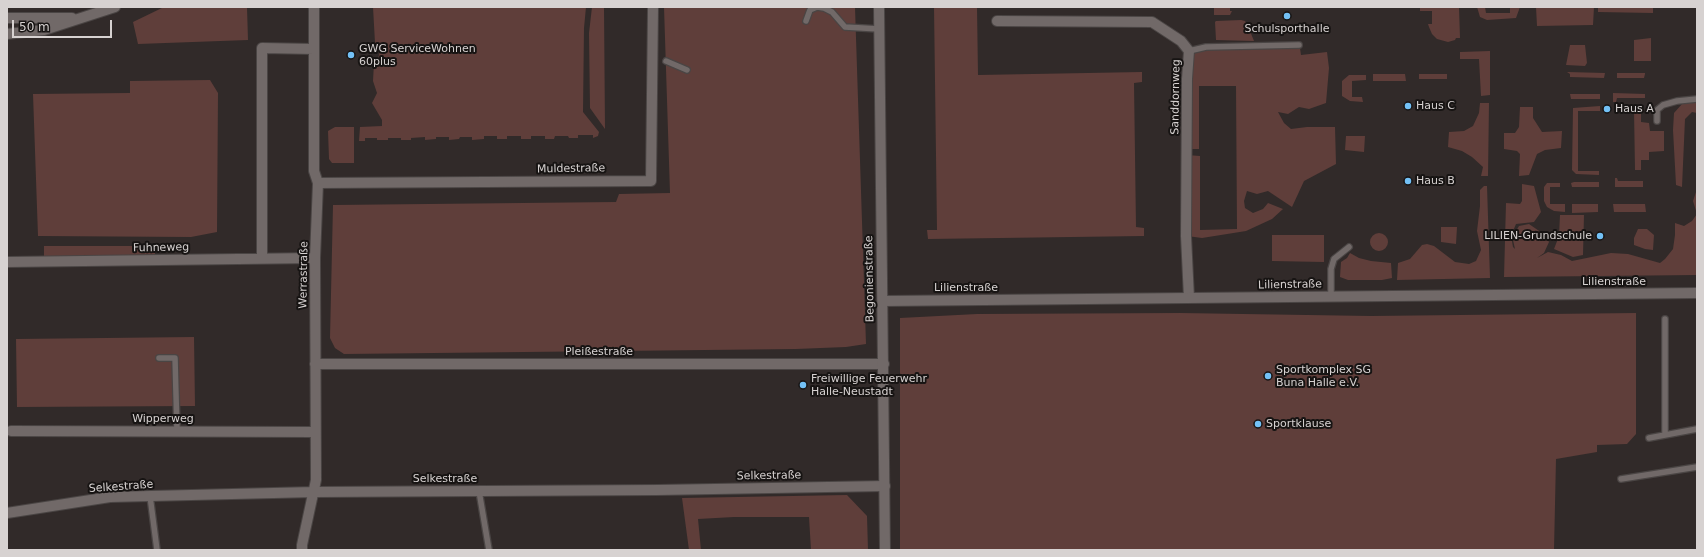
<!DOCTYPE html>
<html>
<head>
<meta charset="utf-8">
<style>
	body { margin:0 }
	#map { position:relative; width:1704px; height:557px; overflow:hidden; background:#312a29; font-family:"DejaVu Sans",sans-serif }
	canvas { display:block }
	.frame { position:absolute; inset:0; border:8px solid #d7d2d1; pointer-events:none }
	.scale { position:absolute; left:12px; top:20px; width:100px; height:18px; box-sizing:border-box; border:2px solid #d7d2d1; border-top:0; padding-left:5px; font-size:12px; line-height:14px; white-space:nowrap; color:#d7d2d1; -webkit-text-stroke:3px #171413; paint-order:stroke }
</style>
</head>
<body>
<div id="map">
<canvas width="1704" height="557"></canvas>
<div class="frame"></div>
<div class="scale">50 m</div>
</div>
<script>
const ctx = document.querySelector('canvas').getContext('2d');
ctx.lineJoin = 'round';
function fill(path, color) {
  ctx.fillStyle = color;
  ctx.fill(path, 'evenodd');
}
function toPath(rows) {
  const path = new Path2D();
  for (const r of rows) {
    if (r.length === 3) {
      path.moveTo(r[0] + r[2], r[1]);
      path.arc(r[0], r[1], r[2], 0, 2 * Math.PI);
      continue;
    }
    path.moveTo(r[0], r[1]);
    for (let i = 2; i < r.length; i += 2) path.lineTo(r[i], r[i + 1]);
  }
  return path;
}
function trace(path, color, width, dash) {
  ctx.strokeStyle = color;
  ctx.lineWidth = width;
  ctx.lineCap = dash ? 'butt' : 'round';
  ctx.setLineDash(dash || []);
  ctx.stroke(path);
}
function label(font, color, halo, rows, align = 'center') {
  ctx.font = font + ' "DejaVu Sans",sans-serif';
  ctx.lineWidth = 4;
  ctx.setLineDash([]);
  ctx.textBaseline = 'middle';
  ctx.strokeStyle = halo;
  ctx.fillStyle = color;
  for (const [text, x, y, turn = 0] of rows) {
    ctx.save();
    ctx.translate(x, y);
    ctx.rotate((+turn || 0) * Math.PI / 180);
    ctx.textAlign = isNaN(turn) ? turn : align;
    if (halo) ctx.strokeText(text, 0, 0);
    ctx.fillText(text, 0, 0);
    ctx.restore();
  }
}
const green = toPath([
	[164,7,247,7,248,40,138,44,133,22],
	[373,7,586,7,584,28,583,112,599,132,598,136,593,138,593,135,578,135,578,138,569,138,568,136,555,136,554,139,545,139,545,136,531,136,531,139,521,139,521,136,507,136,507,139,497,139,497,136,484,136,484,139,472,140,472,137,460,137,459,139,449,140,449,137,436,137,436,139,425,140,425,137,411,138,411,140,401,140,401,138,388,138,388,140,377,140,377,138,365,138,365,141,359,141,360,127,382,126,382,120,372,103,377,93,373,81,374,63,378,59,380,51,375,43],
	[592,7,604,7,605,129,590,108,589,33],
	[664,7,855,7,866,344,846,347,796,349,344,354,335,348,330,338,333,205,616,202,619,194,670,193],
	[934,7,977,7,978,75,1142,72,1142,82,1134,83,1136,227,1144,228,1144,236,928,239,927,230,937,230],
	[1214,7,1230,7,1230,11,1232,11,1230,15,1214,15],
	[1420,7,1459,7,1460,38,1456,38,1455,40,1448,42,1437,39,1432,34,1429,27,1428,24,1432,24,1432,11,1420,11],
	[1477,7,1485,7,1486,13,1510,13,1510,7,1520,7,1516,18,1487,20,1480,17],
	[1536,7,1594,7,1593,25,1537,26],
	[1598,7,1653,7,1653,13,1598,12],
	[1241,20,1245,21,1248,26,1254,41,1216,40,1215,22,1216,21],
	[1651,38,1651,61,1634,61,1634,40],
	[1570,45,1585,45,1587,63,1585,66,1566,65],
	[1207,47,1300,48,1301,55,1327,52,1329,68,1326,103,1309,109,1299,107,1288,114,1278,112,1284,123,1291,129,1307,127,1335,127,1336,164,1304,181,1292,207,1268,191,1257,194,1247,191,1244,201,1245,208,1253,213,1263,209,1268,203,1283,209,1272,219,1246,231,1202,238,1187,236,1187,155,1200,156,1200,230,1237,229,1236,86,1199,86,1199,149,1187,149,1189,51],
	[1490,51,1490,95,1481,96,1479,59,1460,59,1460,52],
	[1567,72,1605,73,1604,78,1570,77,1570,74],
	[1617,73,1645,73,1645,74,1644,78,1617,78],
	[1373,74,1405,74,1406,81,1373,81],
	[1419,74,1447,74,1447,79,1419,79],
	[1349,75,1366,75,1366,80,1352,81,1352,97,1362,97,1363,102,1350,101,1342,96,1342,81],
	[210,80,218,93,217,232,191,237,38,236,33,94,130,93,130,81],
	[1613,93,1645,94,1645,98,1617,98,1616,102,1613,102],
	[1570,94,1600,94,1600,99,1571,99],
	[1480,103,1489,103,1488,176,1481,176,1483,167,1472,157,1462,151,1448,147,1449,132,1464,131,1473,126,1479,113],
	[1689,103,1697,103,1697,113,1692,112,1685,119,1682,187,1676,185,1673,130,1674,113,1682,104],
	[1600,106,1600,111,1578,111,1578,171,1599,171,1599,175,1576,174,1572,170,1573,108],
	[1520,107,1533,107,1533,118,1542,132,1562,131,1561,148,1545,150,1537,154,1529,175,1519,176,1520,154,1517,151,1504,149,1504,133,1515,133,1519,127],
	[1634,110,1641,110,1641,122,1649,123,1650,131,1664,131,1664,151,1649,152,1649,160,1641,160,1641,170,1635,170],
	[335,127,354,127,354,163,332,163,329,159,328,131],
	[1346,136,1365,136,1364,152,1345,150],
	[1615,178,1617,178,1618,181,1643,181,1643,187,1615,187],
	[1574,182,1599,182,1599,187,1572,187,1571,183],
	[1547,183,1560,183,1560,187,1550,187,1550,204,1565,204,1565,212,1554,211,1547,207,1544,201,1544,187],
	[1522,184,1534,186,1541,212,1534,222,1516,224,1511,236,1513,247,1515,249,1513,240,1516,231,1519,226,1529,224,1545,235,1549,242,1544,253,1537,258,1548,252,1561,255,1572,261,1611,253,1628,254,1660,263,1665,259,1673,249,1675,235,1675,223,1684,226,1692,221,1697,214,1693,201,1697,189,1697,275,1504,277,1506,203,1520,204,1522,201],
	[1484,186,1487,186,1490,278,1397,280,1398,263,1410,259,1422,245,1427,244,1434,246,1455,262,1469,264,1476,261,1481,250,1477,231,1480,206,1480,190],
	[1572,204,1598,204,1598,212,1572,213],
	[1613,204,1645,204,1646,212,1614,212],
	[1560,215,1584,215,1583,255,1573,257,1554,249,1559,236],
	[1441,227,1457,227,1456,244,1441,242],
	[1638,229,1647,229,1654,235,1653,250,1645,249,1634,245,1634,238],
	[1379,242,9],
	[1272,235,1324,235,1324,262,1272,261],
	[44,246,155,246,155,256,44,257],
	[1350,253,1359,258,1371,261,1391,263,1392,278,1382,280,1348,280,1340,277,1341,262,1347,258],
	[1180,313,1371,316,1636,313,1636,434,1627,444,1597,445,1597,452,1556,459,1554,550,900,550,900,318,977,314],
	[194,337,195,406,17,407,16,339],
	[847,495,867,516,868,550,811,550,809,517,734,517,698,519,701,550,689,550,682,498]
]);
const service = toPath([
	[806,21,810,10,817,7,824,8,832,12,845,27,879,29],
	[1189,51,1206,47,1299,45],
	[666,61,687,70],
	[1657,121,1657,110,1663,105,1677,101,1697,99],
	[1331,296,1331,269,1334,259,1349,247],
	[1665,319,1665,435,1697,429],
	[159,358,175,358,177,431],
	[1649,438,1665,435],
	[1621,479,1697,467],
	[479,491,489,550],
	[150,496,157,550]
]);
const minor = toPath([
	[997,21,1152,22,1181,41,1189,51,1187,79,1186,236,1189,298],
	[318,183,651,181,653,7],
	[262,258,262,48,314,49],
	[7,262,315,258],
	[315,364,884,364],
	[11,431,315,432],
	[7,513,110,497,314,492,657,490,885,486],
	[302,550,302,545,316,480,315,258,318,183,314,171,314,7]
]);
const tertiary = toPath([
	[879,7,885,550],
	[7,18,72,18],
	[7,34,44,30,115,7],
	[883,301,1697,293]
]);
const markers = [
	[1287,16,4,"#73c1f6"],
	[351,55,4,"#73c1f6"],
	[1408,106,4,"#73c1f6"],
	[1607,109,4,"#73c1f6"],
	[1408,181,4,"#73c1f6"],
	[1600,236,4,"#73c1f6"],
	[1268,376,4,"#73c1f6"],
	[803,385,4,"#73c1f6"],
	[1258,424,4,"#73c1f6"]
];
const poiNames = [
	["Schulsporthalle",1287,29,"center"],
	["GWG ServiceWohnen",359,49],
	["60plus",359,62],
	["Haus C",1416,106],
	["Haus A",1615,109],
	["Haus B",1416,181],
	["LILIEN-Grundschule",1592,236,"right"],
	["Sportkomplex SG",1276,370],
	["Buna Halle e.V.",1276,383],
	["Freiwillige Feuerwehr",811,379],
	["Halle-Neustadt",811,392],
	["Sportklause",1266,424]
];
const streetNames = [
	["Sanddornweg",1176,97,-89],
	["Muldestraße",571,169,-1],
	["Fuhneweg",161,248,-1],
	["Werrastraße",304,275,-89],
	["Begonienstraße",870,279,-91],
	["Lilienstraße",1614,282],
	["Lilienstraße",1290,285,-1],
	["Lilienstraße",966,288],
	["Pleißestraße",599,352],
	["Wipperweg",163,419],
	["Selkestraße",769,476,-1],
	["Selkestraße",445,479],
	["Selkestraße",121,487,-4]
];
fill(green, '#5f3e3a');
trace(service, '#4a4544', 8);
trace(minor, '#4a4544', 12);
trace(tertiary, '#4a4544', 12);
trace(service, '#716968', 5.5);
trace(minor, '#716968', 10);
trace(tertiary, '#716968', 10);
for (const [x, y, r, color] of markers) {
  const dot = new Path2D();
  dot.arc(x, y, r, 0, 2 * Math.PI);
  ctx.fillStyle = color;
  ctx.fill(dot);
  trace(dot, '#171413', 1.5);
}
label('11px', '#d7d2d1', '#171413', poiNames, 'left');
label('11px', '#d7d2d1', '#171413', streetNames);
</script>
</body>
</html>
